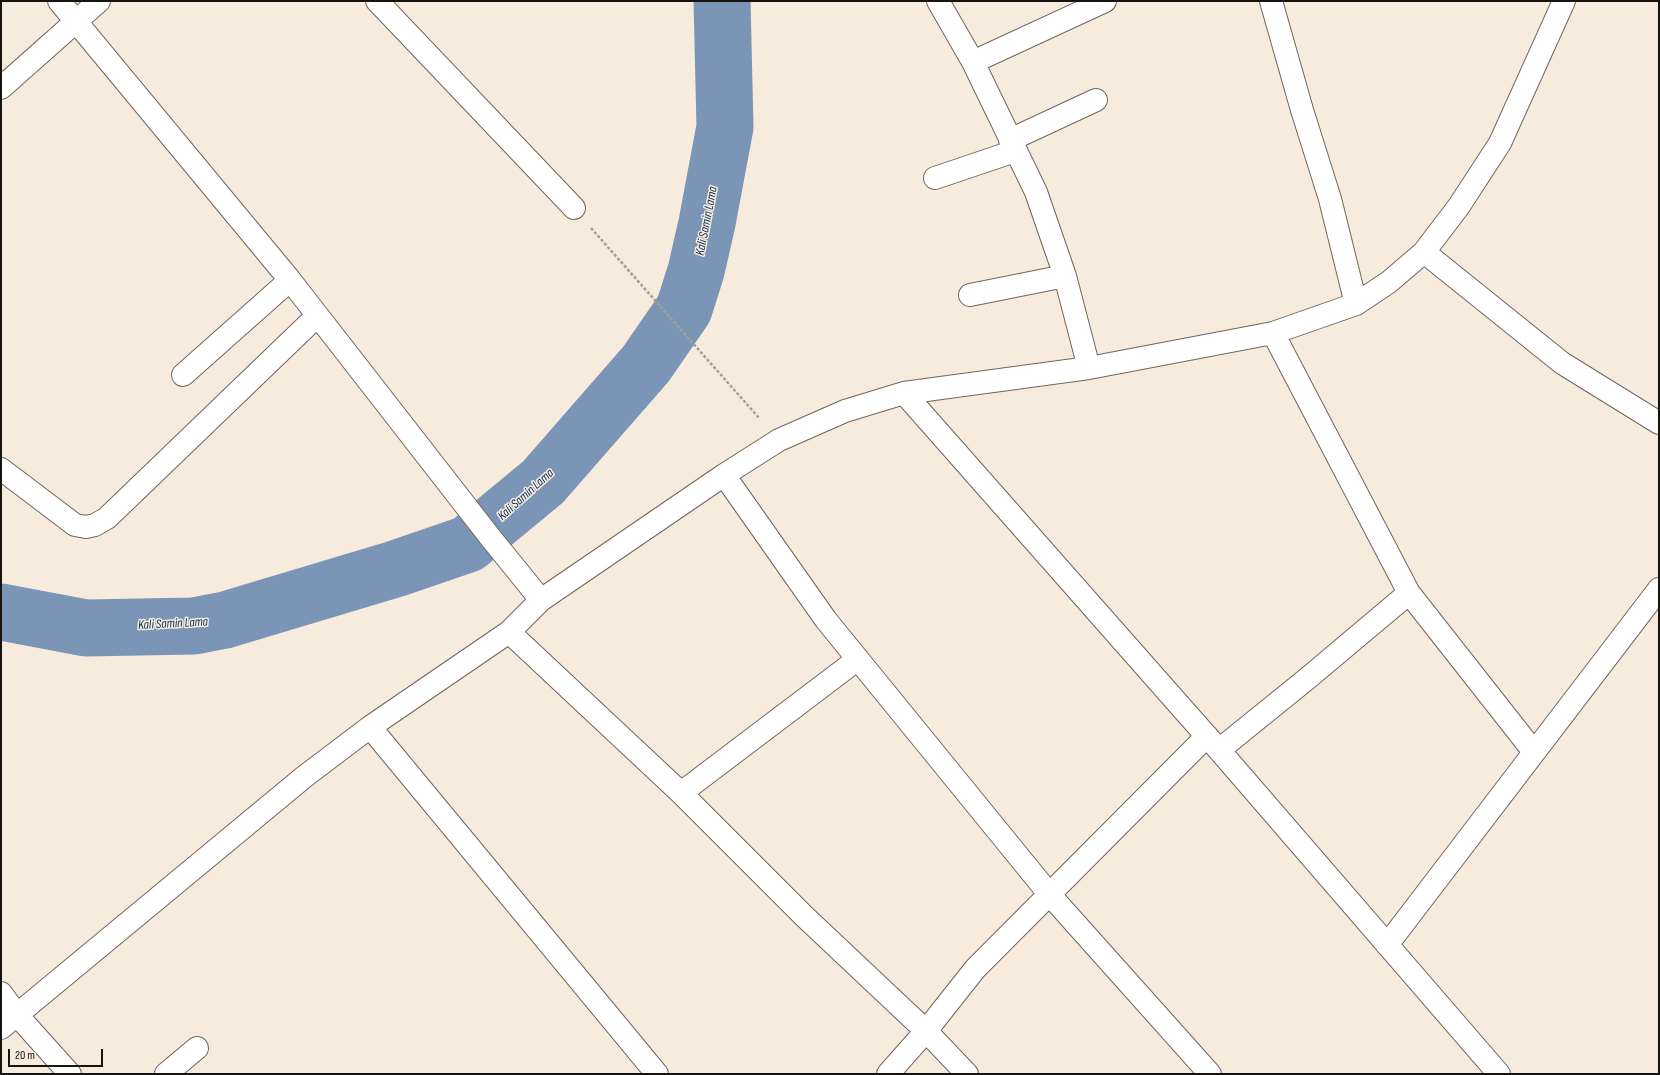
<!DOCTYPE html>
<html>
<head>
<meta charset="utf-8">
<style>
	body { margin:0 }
	#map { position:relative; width:1660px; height:1075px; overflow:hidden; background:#f7ebde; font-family:"Sofia Sans Condensed",sans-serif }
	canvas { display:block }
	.frame { position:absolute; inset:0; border:2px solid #16120d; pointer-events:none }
	.scale { position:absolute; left:8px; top:1049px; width:95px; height:18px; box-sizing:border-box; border:2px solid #16120d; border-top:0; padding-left:5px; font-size:12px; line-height:14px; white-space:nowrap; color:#16120d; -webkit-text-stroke:3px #f7ebde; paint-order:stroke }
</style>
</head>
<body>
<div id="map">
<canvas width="1660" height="1075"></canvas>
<div class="frame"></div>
<div class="scale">20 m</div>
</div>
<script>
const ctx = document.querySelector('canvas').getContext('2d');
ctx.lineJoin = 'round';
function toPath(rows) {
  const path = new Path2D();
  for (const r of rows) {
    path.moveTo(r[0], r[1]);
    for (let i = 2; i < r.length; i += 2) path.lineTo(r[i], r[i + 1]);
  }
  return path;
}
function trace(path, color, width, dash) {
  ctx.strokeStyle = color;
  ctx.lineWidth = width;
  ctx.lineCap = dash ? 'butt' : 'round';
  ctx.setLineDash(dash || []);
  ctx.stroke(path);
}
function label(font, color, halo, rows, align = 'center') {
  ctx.font = font + ' "Sofia Sans Condensed",sans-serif';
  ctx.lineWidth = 3;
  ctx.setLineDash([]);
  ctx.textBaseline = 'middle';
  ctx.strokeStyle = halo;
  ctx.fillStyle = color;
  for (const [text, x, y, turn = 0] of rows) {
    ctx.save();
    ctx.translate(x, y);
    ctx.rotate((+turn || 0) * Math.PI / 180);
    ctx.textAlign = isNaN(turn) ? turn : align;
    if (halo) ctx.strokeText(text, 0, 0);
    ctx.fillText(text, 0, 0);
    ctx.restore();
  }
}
const river = toPath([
	[1,612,86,628,194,626,225,620,395,569,468,544,543,482,646,364,684,309,696,271,707,223,725,127,722,1]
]);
const path = toPath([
	[591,228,760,419]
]);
const minor = toPath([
	[59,1,290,280,490,537,541,600,724,475,779,440,845,411,904,393,1089,368,1273,333,1356,304,1389,282,1424,252,1459,206,1500,143,1564,1],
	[377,1,574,208],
	[938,1,973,62],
	[1271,1,1302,110,1330,199,1356,304],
	[1,88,99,1],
	[1010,140,1096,100],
	[935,178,1015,151],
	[1424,252,1562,363,1659,423],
	[970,295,1065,276],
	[1273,333,1409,593,1534,752],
	[1089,368,1065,276,1036,192,973,62,1105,1],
	[183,375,290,280],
	[904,393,1219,750,1499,1074],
	[1,469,75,525,86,527,95,525,107,518,317,316],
	[724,475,826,620,1050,895,1210,1074],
	[509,632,681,793,804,916,926,1031,967,1074],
	[370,727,657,1074],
	[1219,750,1308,678,1409,593],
	[681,793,858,659],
	[1387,945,1659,589],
	[1,993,17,1015,70,1074],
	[1,1028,304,777,370,727,509,632,541,600],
	[166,1074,197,1048],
	[888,1074,926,1031,975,969,1207,736]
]);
const waterNames = [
	["Kali Samin Lama",707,221,-79],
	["Kali Samin Lama",526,495,-42],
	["Kali Samin Lama",173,624,-3]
];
trace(river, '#7b95b7', 57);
trace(minor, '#70665b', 24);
trace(path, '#a79e93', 2.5, [3, 2]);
trace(minor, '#fff', 22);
label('italic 13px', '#042955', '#f7ebde', waterNames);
</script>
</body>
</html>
